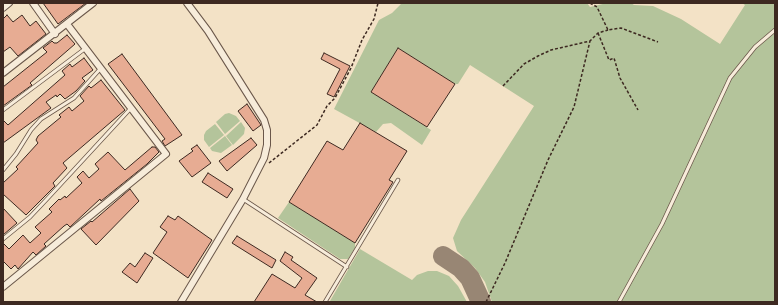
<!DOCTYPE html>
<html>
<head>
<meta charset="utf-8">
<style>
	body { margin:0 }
	#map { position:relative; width:778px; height:305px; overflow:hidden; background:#f3e2c6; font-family:Vollkorn,serif }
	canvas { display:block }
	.frame { position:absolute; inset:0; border:4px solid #3d2921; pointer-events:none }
</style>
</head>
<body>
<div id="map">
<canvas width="778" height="305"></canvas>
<div class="frame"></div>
</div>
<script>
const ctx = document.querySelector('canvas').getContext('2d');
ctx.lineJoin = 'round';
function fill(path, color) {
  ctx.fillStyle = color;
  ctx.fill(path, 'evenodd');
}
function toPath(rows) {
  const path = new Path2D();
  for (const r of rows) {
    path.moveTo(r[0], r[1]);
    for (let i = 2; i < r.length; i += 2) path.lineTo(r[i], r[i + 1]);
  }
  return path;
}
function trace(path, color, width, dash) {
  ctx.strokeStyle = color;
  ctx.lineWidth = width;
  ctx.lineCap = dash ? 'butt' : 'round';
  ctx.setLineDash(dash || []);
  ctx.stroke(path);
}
const green = toPath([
	[408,3,587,3,590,7,607,3,631,3,634,5,653,6,681,19,720,44,745,5,742,3,775,3,775,302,492,302,485,282,475,268,457,251,453,238,461,220,534,106,470,65,458,84,455,84,398,48,371,92,431,130,422,145,391,123,383,124,376,132,334,109,379,20,392,13,401,4],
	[229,113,236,116,240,121,225,134,216,122,225,114],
	[241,122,245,128,244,134,233,145,226,136],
	[215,124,224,135,209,147,204,140,204,135,206,131],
	[225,136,232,145,221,153,212,151,210,148],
	[289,202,355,243,355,248,348,259,340,259,278,218],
	[360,249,412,280,417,275,428,271,437,271,449,276,458,286,467,302,331,302,330,301]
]);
const taxiway = toPath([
	[443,256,461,268,470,278,481,302]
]);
const building = toPath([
	[43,3,86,3,58,24,43,3],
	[7,15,13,22,22,15,30,26,36,21,46,34,18,56,10,47,3,52,3,19,7,15],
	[67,35,75,44,30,83,32,85,3,106,3,87,47,52,43,48,52,41,54,43,57,43,67,35],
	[398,48,455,84,427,127,371,92,398,48],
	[324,53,350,66,334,97,327,94,340,69,321,59,324,53],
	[122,54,182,135,165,146,162,141,165,139,108,64,122,54],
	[84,58,93,70,82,78,85,81,76,91,65,99,60,94,57,97,56,95,46,102,51,108,3,143,3,120,8,125,65,75,62,71,70,64,72,67,84,58],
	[101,80,125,110,63,163,67,168,53,183,55,186,26,215,3,194,3,183,18,169,16,167,38,143,36,140,38,136,61,117,59,115,69,107,72,111,84,101,80,96,89,86,91,88,101,80],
	[247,104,261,125,253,131,238,111,247,104],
	[360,123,407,151,389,180,393,182,355,243,289,202,327,141,343,150,360,123],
	[251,138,257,145,227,171,219,161,251,138],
	[197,145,211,163,192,177,179,161,193,151,191,149,197,145],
	[152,147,155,147,159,152,147,164,101,201,100,199,70,227,67,224,64,226,44,244,46,246,36,255,33,252,18,269,15,265,11,269,3,261,3,243,9,249,23,235,30,243,41,233,35,227,52,212,49,209,59,199,60,200,65,196,66,198,82,183,77,177,83,171,89,178,99,169,95,164,108,152,125,170,152,147],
	[208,173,233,189,227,198,202,182,208,173],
	[130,189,139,201,96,245,81,229,91,221,92,222,130,189],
	[3,208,17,223,3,235,3,208],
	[168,216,175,220,178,216,212,240,188,278,153,253,167,232,160,227,168,216],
	[237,236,276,260,272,268,232,243,237,236],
	[285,252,293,257,291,260,317,278,305,295,317,302,254,302,272,274,295,288,302,278,280,261,285,252],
	[145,253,153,258,137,283,122,272,130,263,135,267,145,253]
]);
const path = toPath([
	[590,3,597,7,608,30,621,28,658,42],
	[598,33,609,60,614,58,620,78,638,110],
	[503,86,524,64,538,56,551,50,590,41,598,33,608,30],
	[269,163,317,125,327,106,335,98,351,68,362,40,374,19,378,3],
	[486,302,505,263,548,160,574,107,590,41]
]);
const service = toPath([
	[3,110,86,48],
	[3,170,16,154,31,130,41,119,74,98,101,68],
	[243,199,347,267],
	[3,239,30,217,47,199,131,108],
	[325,302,398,180],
	[619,302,662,224,730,78,755,47,775,30]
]);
const minor = toPath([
	[33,3,55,34],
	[3,8,9,3],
	[3,73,93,3],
	[3,287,166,154,67,24],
	[181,302,243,199,264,158,267,145,267,130,264,120,208,31,187,3]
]);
fill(green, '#b4c49b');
trace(taxiway, '#988674', 20);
fill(building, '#e7ac93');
trace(building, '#3d2921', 1);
trace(service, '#6a574a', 4.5);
trace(minor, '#6a574a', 8);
trace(path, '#3d2921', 1.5, [3, 2]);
trace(service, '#f7ecda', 3);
trace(minor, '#f7ecda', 6);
</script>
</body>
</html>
